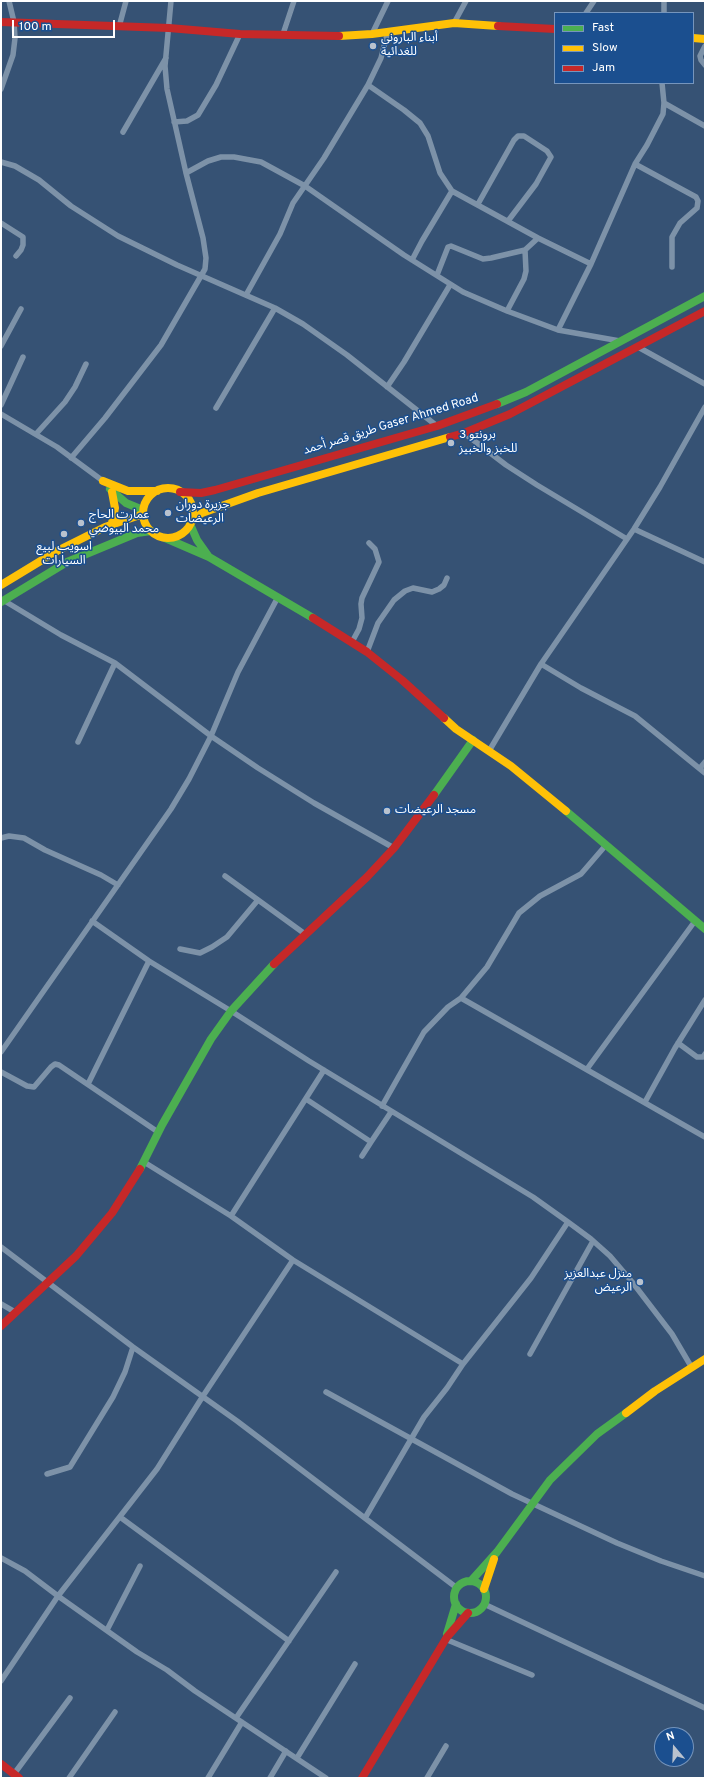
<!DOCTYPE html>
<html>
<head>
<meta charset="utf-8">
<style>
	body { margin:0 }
	#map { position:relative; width:706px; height:1779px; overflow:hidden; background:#365274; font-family:Overpass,sans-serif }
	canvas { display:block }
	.frame { position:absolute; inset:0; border:2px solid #fff; pointer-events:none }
	.legend { position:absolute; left:554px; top:12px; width:140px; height:72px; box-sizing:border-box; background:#1b4f8f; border:1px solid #7695bc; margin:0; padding:5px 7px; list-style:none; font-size:12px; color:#fff }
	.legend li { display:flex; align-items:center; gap:8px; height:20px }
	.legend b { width:20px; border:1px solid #7695bc }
	.north { position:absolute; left:654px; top:1727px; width:40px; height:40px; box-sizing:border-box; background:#1b4f8f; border:1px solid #7695bc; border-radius:50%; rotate:341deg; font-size:11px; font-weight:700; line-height:16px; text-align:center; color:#fff }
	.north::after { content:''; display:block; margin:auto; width:14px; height:18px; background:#b9c2ce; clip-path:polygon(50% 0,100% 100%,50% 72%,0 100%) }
	.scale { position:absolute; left:12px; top:20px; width:103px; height:18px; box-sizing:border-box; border:2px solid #fff; border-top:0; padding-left:5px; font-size:12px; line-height:14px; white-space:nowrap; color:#fff; -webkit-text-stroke:3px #1b4f8f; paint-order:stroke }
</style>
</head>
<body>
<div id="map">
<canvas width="706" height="1779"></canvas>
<div class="frame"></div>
<ul class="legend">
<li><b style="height:5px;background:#4caf50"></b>Fast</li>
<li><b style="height:5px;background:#ffc107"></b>Slow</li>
<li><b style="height:5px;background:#c62828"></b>Jam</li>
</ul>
<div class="north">N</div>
<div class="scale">100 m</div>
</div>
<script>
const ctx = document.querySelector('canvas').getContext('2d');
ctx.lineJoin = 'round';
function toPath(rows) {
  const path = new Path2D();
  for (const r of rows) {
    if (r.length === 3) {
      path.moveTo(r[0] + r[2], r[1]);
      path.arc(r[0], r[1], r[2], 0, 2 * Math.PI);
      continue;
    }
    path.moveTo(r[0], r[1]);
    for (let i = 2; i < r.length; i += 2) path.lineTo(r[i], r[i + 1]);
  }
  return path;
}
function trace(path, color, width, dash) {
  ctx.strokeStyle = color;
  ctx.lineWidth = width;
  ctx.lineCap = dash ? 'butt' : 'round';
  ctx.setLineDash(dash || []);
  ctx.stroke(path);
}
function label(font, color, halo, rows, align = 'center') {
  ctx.font = font + ' Overpass,"Noto Sans Arabic",sans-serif';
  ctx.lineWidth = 3;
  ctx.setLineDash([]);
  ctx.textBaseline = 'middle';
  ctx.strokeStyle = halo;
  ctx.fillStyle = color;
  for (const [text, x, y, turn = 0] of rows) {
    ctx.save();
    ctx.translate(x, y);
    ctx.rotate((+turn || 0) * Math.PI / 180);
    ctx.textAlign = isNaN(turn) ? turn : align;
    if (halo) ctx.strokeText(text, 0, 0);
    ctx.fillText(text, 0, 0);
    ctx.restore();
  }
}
const street = toPath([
	[586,13,594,1],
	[664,13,664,1],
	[454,23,466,1],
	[119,27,126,1],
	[283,34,294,1],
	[372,34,388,1],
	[705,46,700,56,701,60,705,65],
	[368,85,404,110,420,123,428,136,440,173,452,191,538,238,591,264],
	[1,89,13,55,15,38,14,22,9,1],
	[664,103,705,126],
	[174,122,187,121,198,115,216,85,240,34],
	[123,132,166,58],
	[1,162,15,166,39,180,71,206,118,236,177,265,275,308,303,324,347,355,437,426],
	[635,164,696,197,698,201,697,208,680,223,672,237,672,267],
	[186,173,208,161,221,157,234,157,261,162,305,186,404,255,463,292,507,311,558,330,620,341],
	[478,204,514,140,518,136,524,136,547,151,551,157,536,184,508,221],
	[1,223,23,237,23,245,21,250,16,256],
	[412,260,422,241,452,191],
	[437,275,448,247,451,246,483,259,491,258,525,250,538,238],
	[246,295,280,234,293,203,324,158,368,85,381,58,388,31],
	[507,311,524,279,526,271,525,250],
	[558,330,591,264,635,164,647,145,663,114,664,103,662,83],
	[1,346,21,309],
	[638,347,705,384],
	[387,387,404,362,450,285],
	[1,405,23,357],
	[216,408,275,308],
	[1,414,57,447,103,481],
	[464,433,506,465,537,485,627,539],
	[36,434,65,402,75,387,86,364],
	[71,458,105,418,161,345,205,269,206,258,203,238,186,173,167,89,165,66,171,1],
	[634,529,705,562],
	[3,600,61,635,115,663,211,736,258,768,314,803,394,848],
	[352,642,359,629,362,618,361,604,362,598,379,562,375,549,369,543],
	[367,652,378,623,394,600,405,591,413,588,432,592,439,589,444,585,447,578],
	[541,664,581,688,635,716,705,773],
	[78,742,115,663],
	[489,751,541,664,634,529,660,487,705,407],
	[700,768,705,762],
	[1,838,9,836,24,838,45,850,101,875,118,885],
	[225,876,305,934],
	[92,921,149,961,231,1011,309,1061,533,1197,568,1222,591,1239,610,1256,633,1283,672,1334,692,1368],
	[180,949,200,953,212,947,227,937,258,900],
	[461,998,705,1137],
	[678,1043,697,1057,703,1057,705,1054],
	[1,1052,171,809,189,779,211,736,238,672,278,597],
	[587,1069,695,921],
	[1,1072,27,1086,34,1087,51,1067,55,1064,59,1065,158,1132],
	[88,1084,149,961],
	[306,1099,371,1142,391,1112],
	[645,1102,675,1048,705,1000],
	[382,1106,424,1032,448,1007,461,998,487,967,519,913,540,896,581,874,606,845],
	[362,1156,371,1142],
	[144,1162,231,1216,293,1260,463,1364],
	[231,1216,324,1070],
	[1,1247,133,1347,237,1421,457,1588],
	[1,1304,15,1312],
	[530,1354,593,1241],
	[326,1392,512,1494,617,1543,661,1561,705,1576],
	[47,1474,70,1467,113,1397,125,1372,133,1347],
	[120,1517,289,1641],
	[365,1518,424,1417,447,1388,463,1364,531,1278,568,1222],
	[1,1558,25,1571,58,1596,137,1652,167,1670,195,1691,326,1778],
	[484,1604,705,1708],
	[107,1630,140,1566],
	[445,1639,532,1675],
	[1,1681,58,1596,157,1469,203,1396,293,1260],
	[236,1718,336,1572],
	[297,1758,355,1664],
	[14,1774,70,1698],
	[69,1778,115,1712],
	[208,1778,242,1722],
	[270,1778,286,1751],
	[427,1778,446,1746]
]);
const fast = toPath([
	[497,404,526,392,705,296],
	[110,489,126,503,143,510],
	[190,524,197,540,209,557],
	[165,538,209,557,313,618],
	[1,602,67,562,137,533,151,531],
	[434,795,473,740],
	[566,811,705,929],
	[140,1169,162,1125,211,1039,231,1011,274,964],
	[471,1581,497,1552,550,1480,597,1434,626,1413],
	[470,1597,16],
	[447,1634,456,1604]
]);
const slow = toPath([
	[339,36,372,34,454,23,498,26],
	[693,38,705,39],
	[103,481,128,491,157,491],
	[168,513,25],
	[112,492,115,508,112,523],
	[191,522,202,513,258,493,450,437],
	[1,585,57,551,105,527,143,514],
	[444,718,456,729,511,766,566,811],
	[626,1413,655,1391,705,1359],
	[484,1589,494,1559]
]);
const jam = toPath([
	[1,22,169,28,240,34,339,36],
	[498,26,555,29],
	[450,437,464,433,510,414,705,311],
	[180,492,201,493,215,490,437,426,497,404],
	[313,618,367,652,402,680,444,718],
	[274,964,367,877,394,848,434,795],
	[1,1326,76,1256,112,1213,140,1169],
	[1,1764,19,1778],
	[362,1778,447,1637,468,1613]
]);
const markers = [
	[373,46,4,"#b9c2ce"],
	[451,443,4,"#b9c2ce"],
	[168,513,4,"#b9c2ce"],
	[81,523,4,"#b9c2ce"],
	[64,534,4,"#b9c2ce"],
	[387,811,4,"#b9c2ce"],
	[640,1282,4,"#b9c2ce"]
];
const poiNames = [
	["أبناء البارونى",381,39],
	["للغدائية",381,53],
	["برونتو 3",459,436],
	["للخبز والخبيز",459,450],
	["جزيرة دوران",176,506],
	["الرعيضات",176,520],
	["عمارت الحاج",89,516],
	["محمد البيوضي",89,530],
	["اسويب لبيع",64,548,"center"],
	["السيارات",64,562,"center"],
	["مسجد الرعيضات",395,811],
	["منزل عبدالعزيز",632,1275,"right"],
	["الرعيض",632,1289,"right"]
];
const streetNames = [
	["طريق قصر أحمد Gaser Ahmed Road",391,425,-17]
];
trace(street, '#7d92a8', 5.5);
trace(fast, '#4caf50', 8);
trace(slow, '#ffc107', 8);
trace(jam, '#c62828', 8);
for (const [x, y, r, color] of markers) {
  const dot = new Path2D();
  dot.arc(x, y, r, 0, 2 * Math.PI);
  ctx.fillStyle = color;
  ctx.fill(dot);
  trace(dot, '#1b4f8f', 1.5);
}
label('12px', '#fff', '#1b4f8f', poiNames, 'left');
label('12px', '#fff', '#1b4f8f', streetNames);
</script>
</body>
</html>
